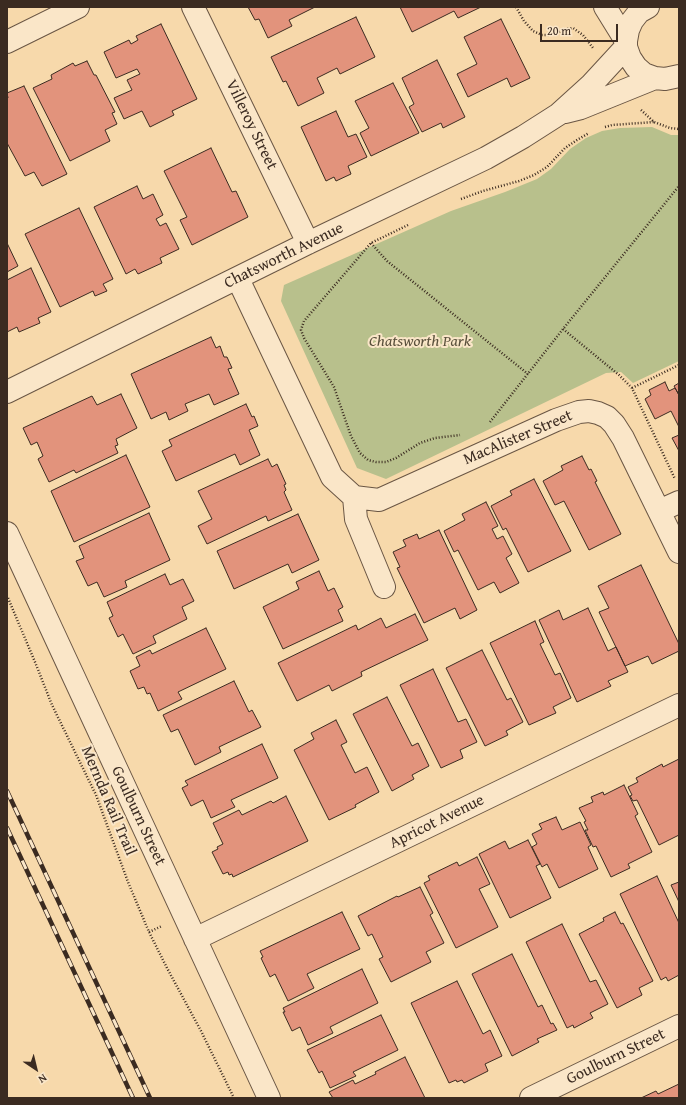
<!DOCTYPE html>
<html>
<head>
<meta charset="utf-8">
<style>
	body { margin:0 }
	#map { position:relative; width:686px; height:1105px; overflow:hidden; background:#f7d9ab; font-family:"Gentium Book Plus",serif }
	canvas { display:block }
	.frame { position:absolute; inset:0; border:8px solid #3b2b21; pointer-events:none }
	.north { position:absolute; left:16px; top:1049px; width:40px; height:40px; -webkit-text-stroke:3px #fae6c8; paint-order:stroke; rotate:145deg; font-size:11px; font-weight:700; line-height:16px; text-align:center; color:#3b2b21 }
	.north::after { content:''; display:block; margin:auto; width:14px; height:18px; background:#3b2b21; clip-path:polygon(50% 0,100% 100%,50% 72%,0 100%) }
	.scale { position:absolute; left:540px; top:24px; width:78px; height:18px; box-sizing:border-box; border:2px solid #3b2b21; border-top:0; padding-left:5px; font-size:12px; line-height:14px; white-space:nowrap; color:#3b2b21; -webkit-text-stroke:3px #fae6c8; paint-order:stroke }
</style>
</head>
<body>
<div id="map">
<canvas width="686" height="1105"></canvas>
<div class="frame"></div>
<div class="north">N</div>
<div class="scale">20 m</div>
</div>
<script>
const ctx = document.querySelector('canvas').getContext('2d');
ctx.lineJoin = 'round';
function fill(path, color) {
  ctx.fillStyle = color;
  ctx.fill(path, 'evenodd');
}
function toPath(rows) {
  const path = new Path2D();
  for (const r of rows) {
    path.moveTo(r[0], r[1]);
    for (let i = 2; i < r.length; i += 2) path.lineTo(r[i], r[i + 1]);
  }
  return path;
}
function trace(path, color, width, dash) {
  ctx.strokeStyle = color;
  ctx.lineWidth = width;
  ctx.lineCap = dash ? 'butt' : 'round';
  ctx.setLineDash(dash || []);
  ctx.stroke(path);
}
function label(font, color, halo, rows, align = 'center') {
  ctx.font = font + ' "Gentium Book Plus",serif';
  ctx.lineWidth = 4;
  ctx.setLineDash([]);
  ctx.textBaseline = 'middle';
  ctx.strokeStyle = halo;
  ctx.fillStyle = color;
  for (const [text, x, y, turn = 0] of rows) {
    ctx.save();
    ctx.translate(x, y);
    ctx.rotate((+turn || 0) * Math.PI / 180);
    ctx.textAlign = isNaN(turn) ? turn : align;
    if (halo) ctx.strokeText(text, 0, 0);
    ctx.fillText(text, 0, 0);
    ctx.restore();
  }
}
const green = toPath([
	[652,127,671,135,679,135,679,361,633,383,621,372,606,373,386,479,357,468,281,301,284,285,451,211,505,192,537,179,551,169,570,149,586,138,602,131,620,128]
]);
const building = toPath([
	[248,7,315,7,289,20,292,26,268,38,259,19,255,20,248,7],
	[400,7,481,7,458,18,454,11,412,32,400,7],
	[356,17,375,57,340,74,337,68,317,78,324,93,298,106,286,81,283,82,271,57,356,17],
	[501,19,530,78,511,87,507,78,468,97,457,74,477,64,464,37,501,19],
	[161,24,197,99,172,111,174,115,150,127,142,111,124,119,114,98,132,90,127,80,140,74,137,69,116,78,104,52,129,40,131,44,138,40,136,36,161,24],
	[437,60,465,117,443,128,441,123,422,132,409,107,414,104,402,78,437,60],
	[87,61,94,75,96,75,115,112,112,113,117,124,105,130,110,141,70,161,33,88,52,79,51,75,73,63,75,66,87,61],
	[393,83,419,133,371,156,360,133,369,128,355,101,393,83],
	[24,86,67,174,42,186,34,172,25,176,7,143,7,99,8,98,7,93,24,86],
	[336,111,348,137,356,134,367,157,348,166,351,174,336,181,334,177,326,181,301,127,336,111],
	[211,148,232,192,236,191,248,217,192,245,180,220,187,217,164,171,211,148],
	[137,186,143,199,153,194,163,215,156,219,160,226,166,223,179,249,160,258,162,263,138,274,135,269,126,274,94,207,137,186],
	[79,208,113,279,103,284,107,291,95,296,93,291,60,307,25,234,79,208],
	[7,243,18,266,7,272,7,243],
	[31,268,51,312,38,318,40,323,19,332,17,327,7,332,7,280,31,268],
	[211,337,216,348,220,346,224,357,227,357,232,368,228,369,239,394,214,405,209,394,185,404,188,411,169,420,166,412,151,419,131,374,211,337],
	[665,382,669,391,675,388,679,395,679,427,671,411,655,419,645,399,651,395,649,390,665,382],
	[679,383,679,395,674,386,679,383],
	[121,394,137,428,116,439,118,445,115,446,118,453,76,473,74,470,49,482,38,459,43,456,37,442,31,445,23,428,92,396,97,405,121,394],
	[246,404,252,417,254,416,258,426,249,430,260,455,240,465,235,454,176,481,162,451,172,446,169,440,246,404],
	[679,435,679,451,672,438,679,435],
	[126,455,150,507,74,542,51,491,126,455],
	[582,456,589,470,591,469,597,481,595,482,621,534,589,550,564,501,555,505,543,481,563,470,561,466,582,456],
	[268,459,272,467,277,464,286,484,284,485,286,490,284,492,292,510,268,521,266,516,207,544,198,526,212,519,198,491,268,459],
	[534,479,571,551,528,572,506,528,503,530,491,506,512,495,510,491,534,479],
	[486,502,498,526,492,529,497,539,503,536,512,554,506,558,519,583,500,593,494,582,478,590,458,550,454,552,444,531,465,520,462,514,486,502],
	[149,513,170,560,125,581,127,587,104,597,97,582,88,586,76,561,84,558,79,546,149,513],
	[298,514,319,560,292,573,288,564,234,589,217,551,298,514],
	[439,530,477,610,460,619,455,608,424,623,397,568,400,567,393,552,406,546,403,540,417,534,419,539,439,530],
	[641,565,679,644,679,651,652,664,648,656,625,666,599,612,609,608,598,586,641,565],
	[319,571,328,591,334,588,343,607,338,610,343,621,283,649,263,607,299,589,296,582,319,571],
	[165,574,170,585,183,579,194,601,182,607,187,619,153,636,156,643,133,654,123,634,118,637,109,618,113,616,107,602,165,574],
	[588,608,608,651,616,647,628,672,608,681,611,686,577,702,539,620,559,610,563,620,588,608],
	[415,614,428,640,361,672,362,676,332,691,329,685,297,701,278,663,356,625,358,630,381,618,386,628,415,614],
	[535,621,544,642,540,644,555,675,560,673,571,698,553,707,556,713,529,725,490,643,535,621],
	[206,628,226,669,178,692,182,699,158,711,150,693,147,694,144,687,138,689,130,671,140,666,136,657,150,650,152,654,206,628],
	[482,650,507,700,511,698,523,722,506,731,508,735,485,746,446,668,482,650],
	[433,669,458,722,466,719,477,742,460,750,463,758,441,768,400,685,433,669],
	[234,681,249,712,252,710,261,727,219,747,221,752,195,765,178,729,171,732,163,715,234,681],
	[387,697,412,746,418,743,429,766,412,775,414,779,392,791,353,714,387,697],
	[336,720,347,742,341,745,355,773,367,767,379,792,355,805,356,807,329,820,294,750,314,739,311,733,336,720],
	[262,744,278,778,231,800,235,807,211,818,203,800,191,806,182,788,188,785,185,781,262,744],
	[679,759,679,835,659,845,637,800,633,801,630,796,632,795,628,787,638,782,636,778,662,764,663,767,679,759],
	[624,785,638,814,635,816,652,852,628,864,630,868,611,877,596,846,593,847,585,830,588,830,584,822,586,821,579,808,593,802,591,797,603,792,604,795,624,785],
	[286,796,308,841,233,877,232,874,229,875,228,872,223,874,212,852,218,849,217,847,223,844,213,823,239,810,242,815,271,801,273,803,286,796],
	[556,817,562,830,580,822,591,845,588,847,598,869,559,888,547,864,542,867,532,847,537,844,532,834,542,829,539,824,556,817],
	[528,840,540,864,536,866,551,898,510,918,479,854,505,841,509,849,528,840],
	[477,857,490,884,479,889,498,927,456,948,424,883,430,880,428,876,457,862,459,866,477,857],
	[657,876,679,923,679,975,668,981,666,977,661,980,620,894,657,876],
	[679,882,679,902,671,885,679,882],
	[420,887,433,913,430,915,444,943,426,952,431,962,391,982,379,959,383,957,372,934,368,936,358,916,397,896,398,897,420,887],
	[342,912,360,949,307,974,314,988,288,1001,275,974,270,977,261,958,263,957,260,951,342,912],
	[615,912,621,924,623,923,653,981,639,988,642,995,617,1008,579,934,604,921,603,918,615,912],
	[562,924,590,982,596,980,608,1004,590,1013,593,1018,574,1028,573,1025,567,1028,526,942,562,924],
	[512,954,538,1007,542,1005,551,1024,553,1023,557,1030,537,1039,539,1042,512,1056,472,974,512,954],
	[362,969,378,1003,330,1027,333,1033,308,1045,300,1027,292,1031,283,1012,285,1012,283,1008,362,969],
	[457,981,483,1034,490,1030,502,1056,485,1064,488,1071,464,1083,462,1080,457,1082,456,1080,449,1083,411,1003,457,981],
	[381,1015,398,1050,353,1072,356,1076,330,1088,322,1071,319,1073,307,1050,381,1015],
	[405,1057,425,1098,333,1098,329,1092,353,1080,355,1084,376,1074,375,1072,405,1057],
	[679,1084,679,1098,641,1098,656,1091,658,1094,679,1084]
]);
const path = toPath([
	[516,7,524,21,533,31,542,35,550,35,559,32,566,29,573,28,583,35,593,48],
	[641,110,654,122,670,128,679,129],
	[605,127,612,125,654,122],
	[461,199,483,191,519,181,534,175,547,167,565,148,577,140,589,133],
	[408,225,371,243,304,321,301,330,304,338,334,387,351,436,360,453,368,460,376,462,386,462,396,458,420,443,435,438,460,435],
	[371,243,387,261,528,374],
	[563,329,619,375,632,388,675,479],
	[632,388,679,365],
	[490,422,563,329,679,186],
	[8,598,35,662,52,705,96,795,128,882,149,932,167,968,201,1031,234,1098],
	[149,932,162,926]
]);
const minor = toPath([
	[193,7,308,243],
	[605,7,626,41],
	[648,7,639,12,632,21,628,30,626,41,626,47,630,58,636,67,644,74,655,78,665,79,679,76],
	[7,42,78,7],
	[565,112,581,108,655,78],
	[238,279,332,477,354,497,379,500,556,420,579,412,589,411,598,413,607,417,614,424,623,438,679,552],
	[7,392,308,243,486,158,523,137,559,114,591,85,626,47],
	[354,497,356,519,384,587],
	[659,511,679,502],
	[7,533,269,1098],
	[195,939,679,705],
	[531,1098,679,1026]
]);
const rail = toPath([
	[7,791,150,1098],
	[7,828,133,1098]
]);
const streetNames = [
	["Villeroy Street",251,125,64],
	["Chatsworth Avenue",284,256,-26],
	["MacAlister Street",518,438,-23],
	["Mernda Rail Trail",108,801,67],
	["Goulburn Street",138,816,65],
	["Apricot Avenue",437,822,-26],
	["Goulburn Street",616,1057,-26]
];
const parkNames = [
	["Chatsworth Park",420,342]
];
fill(green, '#b8c08c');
fill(building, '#e2937c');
trace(building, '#3b2b21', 1);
trace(minor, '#6a5644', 24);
trace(path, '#3b2b21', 2.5, [1, 2]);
trace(minor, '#fae6c8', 22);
trace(rail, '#3b2b21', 4.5);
trace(rail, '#fae6c8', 3, [9]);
label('16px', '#3b2b21', '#fae6c8', streetNames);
label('italic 16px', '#5a503c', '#fae6c8', parkNames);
</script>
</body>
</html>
